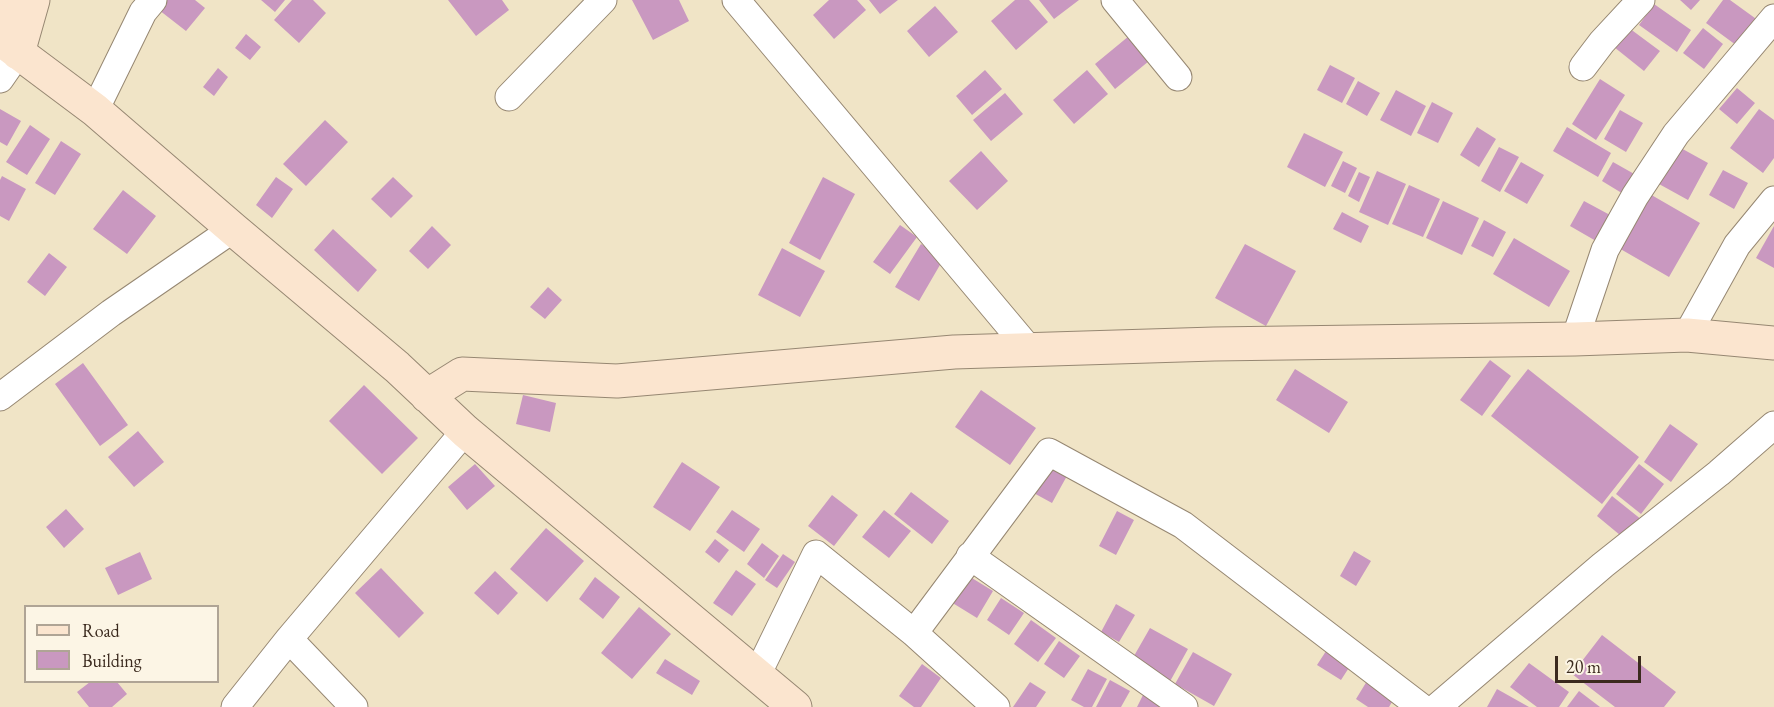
<!DOCTYPE html>
<html>
<head>
<meta charset="utf-8">
<style>
	body { margin:0 }
	#map { position:relative; width:1774px; height:707px; overflow:hidden; background:#f0e4c6; font-family:"EB Garamond",serif }
	canvas { display:block }
	.legend { position:absolute; left:24px; top:605px; width:195px; height:78px; box-sizing:border-box; background:#fcf5e5; border:2px solid #afa495; margin:0; padding:8px 10px; list-style:none; font-size:18px; color:#3b2a1e }
	.legend li { display:flex; align-items:center; gap:12px; height:30px }
	.legend b { width:30px; border:2px solid #afa495 }
	.scale { position:absolute; left:1555px; top:656px; width:86px; height:27px; box-sizing:border-box; border:3px solid #3b2a1e; border-top:0; padding-left:8px; font-size:18px; line-height:21px; white-space:nowrap; color:#3b2a1e; -webkit-text-stroke:4px #fcf5e5; paint-order:stroke }
</style>
</head>
<body>
<div id="map">
<canvas width="1774" height="707"></canvas>
<ul class="legend">
<li><b style="height:8px;background:#fbe5cf"></b>Road</li>
<li><b style="height:16px;background:#c998c0"></b>Building</li>
</ul>
<div class="scale">20 m</div>
</div>
<script>
const ctx = document.querySelector('canvas').getContext('2d');
ctx.lineJoin = 'round';
function fill(path, color) {
  ctx.fillStyle = color;
  ctx.fill(path, 'evenodd');
}
function toPath(rows) {
  const path = new Path2D();
  for (const r of rows) {
    path.moveTo(r[0], r[1]);
    for (let i = 2; i < r.length; i += 2) path.lineTo(r[i], r[i + 1]);
  }
  return path;
}
function trace(path, color, width, dash) {
  ctx.strokeStyle = color;
  ctx.lineWidth = width;
  ctx.lineCap = dash ? 'butt' : 'round';
  ctx.setLineDash(dash || []);
  ctx.stroke(path);
}
const building = toPath([
	[167,0,195,0,205,8,186,31,159,10],
	[261,0,285,0,275,12],
	[292,0,313,0,326,13,299,43,274,20],
	[448,0,502,0,509,10,476,36],
	[632,0,679,0,689,21,653,40],
	[829,0,857,0,866,10,834,39,813,15],
	[869,0,898,0,880,14],
	[1015,0,1029,0,1048,22,1016,50,991,21],
	[1039,0,1079,0,1054,19],
	[1680,0,1700,0,1691,10],
	[1723,0,1730,0,1759,21,1740,48,1706,23],
	[1654,4,1691,30,1677,52,1639,25],
	[935,6,958,32,929,57,907,31],
	[1629,28,1660,51,1644,71,1614,47],
	[1703,28,1723,44,1704,69,1683,53],
	[246,34,261,47,250,60,235,48],
	[1129,36,1149,61,1115,89,1095,64],
	[1330,65,1355,78,1342,103,1317,90],
	[218,68,228,77,214,96,203,87],
	[985,70,1002,89,972,115,956,96],
	[1087,70,1108,94,1074,124,1053,100],
	[1600,79,1625,95,1596,140,1572,124],
	[1358,81,1380,93,1367,116,1346,104],
	[1737,88,1755,103,1737,124,1719,109],
	[1396,90,1426,106,1411,136,1380,120],
	[1005,93,1023,114,991,141,973,120],
	[1432,102,1453,113,1438,143,1417,133],
	[0,109,21,121,7,146,0,142],
	[1759,109,1774,120,1774,158,1763,173,1730,148],
	[1620,110,1643,123,1626,152,1604,139],
	[325,120,348,142,306,186,283,164],
	[30,125,50,139,27,175,6,162],
	[1477,127,1496,139,1479,167,1460,155],
	[1567,127,1611,153,1598,177,1553,151],
	[1304,133,1343,152,1325,187,1287,167],
	[61,141,81,154,55,195,35,183],
	[1499,147,1519,157,1500,192,1481,181],
	[1679,147,1708,163,1688,200,1659,184],
	[981,151,1008,181,977,210,949,181],
	[1343,161,1357,168,1345,193,1331,186],
	[1521,162,1544,175,1527,204,1504,191],
	[1613,162,1636,175,1625,195,1602,181],
	[1723,170,1748,183,1734,209,1709,195],
	[1377,171,1406,184,1388,225,1359,212],
	[1359,172,1370,177,1359,202,1348,196],
	[2,176,26,189,9,221,0,216,0,180],
	[276,177,293,189,272,218,256,205],
	[393,177,413,196,391,218,371,199],
	[823,177,855,194,820,260,789,243],
	[1409,185,1440,199,1423,237,1392,224],
	[123,190,156,216,127,254,93,229],
	[1648,193,1700,223,1669,277,1617,247],
	[1443,201,1479,218,1462,255,1426,238],
	[1584,201,1610,215,1596,241,1570,226],
	[1342,212,1369,226,1361,243,1333,229],
	[1484,220,1506,232,1493,257,1471,246],
	[900,225,917,237,890,274,873,262],
	[432,226,451,245,428,269,409,251],
	[1774,226,1774,268,1756,258],
	[333,229,377,270,358,292,314,250],
	[1514,238,1570,271,1549,307,1493,274],
	[921,244,944,258,919,301,895,287],
	[1245,244,1296,271,1266,326,1215,298],
	[782,248,825,271,800,317,758,295],
	[49,253,67,267,45,296,27,282],
	[548,287,562,300,545,319,530,307],
	[1490,360,1511,376,1482,416,1460,400],
	[83,363,128,425,100,446,55,384],
	[1295,369,1348,402,1329,433,1276,400],
	[1528,369,1639,457,1602,504,1491,416],
	[364,385,418,438,382,474,329,421],
	[981,390,1036,428,1010,465,955,427],
	[523,395,556,403,550,432,516,424],
	[1670,424,1698,444,1671,482,1644,462],
	[138,431,164,462,134,487,108,457],
	[682,462,720,487,690,531,653,507],
	[1045,462,1068,474,1052,503,1030,491],
	[475,464,495,486,467,510,448,487],
	[1639,464,1664,484,1641,514,1616,494],
	[911,492,949,521,932,544,894,514],
	[832,495,858,515,834,546,808,526],
	[1612,496,1642,520,1626,540,1597,516],
	[66,509,84,529,64,548,46,527],
	[732,510,760,529,744,552,716,532],
	[884,510,911,531,889,558,862,537],
	[1117,511,1134,520,1116,555,1099,546],
	[546,528,584,561,547,602,510,569],
	[715,539,729,550,719,563,705,552],
	[762,543,779,556,764,578,747,564],
	[1354,551,1371,561,1356,586,1340,576],
	[140,552,152,579,118,595,105,568],
	[783,554,795,562,777,588,765,580],
	[381,568,424,613,399,638,355,593],
	[736,570,756,584,732,616,713,603],
	[495,571,518,593,498,615,474,593],
	[967,575,993,591,977,618,951,602],
	[595,577,620,597,603,619,579,599],
	[1001,598,1024,613,1009,635,987,620],
	[1116,604,1135,615,1119,642,1101,632],
	[639,607,671,634,632,679,601,653],
	[1031,620,1056,638,1038,662,1014,644],
	[1150,628,1188,649,1168,685,1130,663],
	[1602,635,1676,692,1664,707,1615,707,1572,674],
	[1059,641,1080,656,1064,678,1044,664],
	[1328,648,1352,663,1341,680,1317,665],
	[1193,652,1232,674,1214,706,1175,684],
	[665,659,700,681,692,695,656,673],
	[1529,663,1569,692,1559,707,1537,707,1510,687],
	[922,664,941,678,921,707,914,707,899,696],
	[1088,669,1107,679,1092,707,1084,707,1071,700],
	[1110,680,1130,691,1121,707,1096,707],
	[1367,681,1395,697,1389,707,1368,707,1356,699],
	[90,682,117,682,127,694,112,707,89,707,77,692],
	[1030,682,1046,692,1036,707,1013,707],
	[1497,689,1529,707,1487,707],
	[1579,691,1600,707,1567,707],
	[1143,695,1167,707,1137,707]
]);
const street = toPath([
	[736,0,1029,349],
	[1115,0,1178,77],
	[1583,67,1602,42,1641,0],
	[0,79,18,53],
	[509,97,603,0],
	[95,110,143,12,153,0],
	[1687,335,1737,245,1774,200],
	[1575,339,1605,250,1635,196,1676,134,1774,18],
	[0,397,111,313,233,229],
	[970,556,1184,707],
	[914,633,996,707],
	[289,639,354,707],
	[757,675,816,554,914,633,1049,452,1183,525,1421,707],
	[235,707,289,639,465,431],
	[1437,707,1603,565,1719,473,1774,425]
]);
const secondary = toPath([
	[0,12,16,0],
	[0,39,95,110,233,229,397,367,465,431,795,707],
	[18,53,33,0],
	[427,396,462,374,617,381,954,352,1214,344,1575,339,1687,335,1774,343]
]);
fill(building, '#c998c0');
trace(street, '#968772', 29);
trace(secondary, '#968772', 35);
trace(street, '#fff', 27);
trace(secondary, '#fbe5cf', 33);
</script>
</body>
</html>
